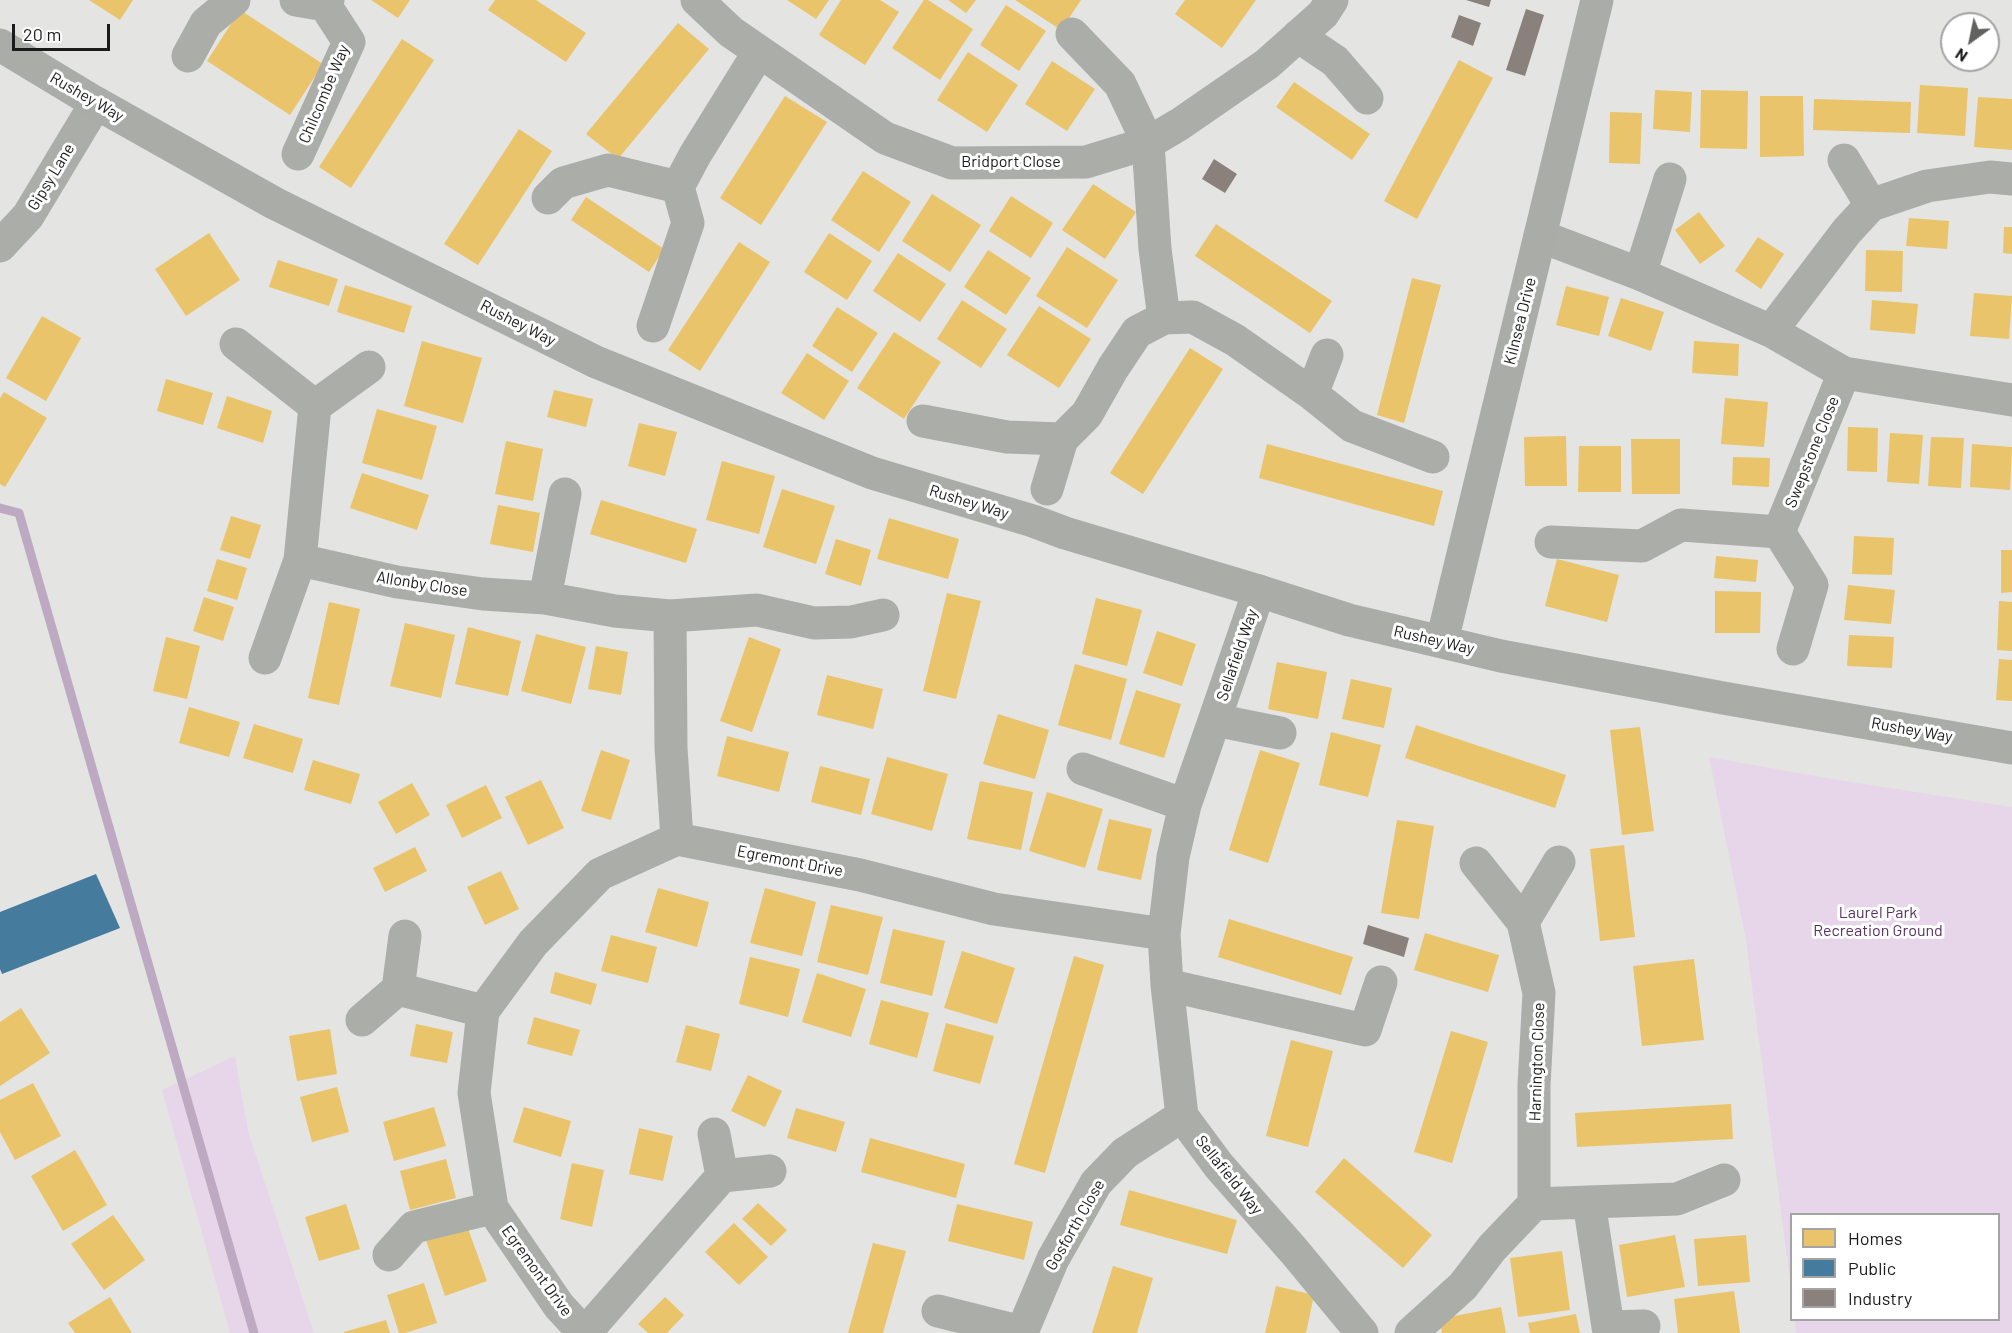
<!DOCTYPE html>
<html>
<head>
<meta charset="utf-8">
<style>
	body { margin:0 }
	#map { position:relative; width:2012px; height:1333px; overflow:hidden; background:#e4e4e3; font-family:Barlow,sans-serif }
	canvas { display:block }
	.legend { position:absolute; left:1790px; top:1213px; width:210px; height:108px; box-sizing:border-box; background:#fff; border:2px solid #a3a4a3; margin:0; padding:8px 10px; list-style:none; font-size:18px; color:#1a1b1a }
	.legend li { display:flex; align-items:center; gap:12px; height:30px }
	.legend b { width:30px; border:2px solid #a3a4a3 }
	.north { position:absolute; left:1940px; top:12px; width:60px; height:60px; box-sizing:border-box; background:#fff; border:2px solid #a3a4a3; border-radius:50%; rotate:213deg; font-size:16px; font-weight:700; line-height:24px; text-align:center; color:#1a1b1a }
	.north::after { content:''; display:block; margin:auto; width:21px; height:27px; background:#616160; clip-path:polygon(50% 0,100% 100%,50% 72%,0 100%) }
	.scale { position:absolute; left:12px; top:24px; width:98px; height:27px; box-sizing:border-box; border:3px solid #1a1b1a; border-top:0; padding-left:8px; font-size:18px; line-height:21px; white-space:nowrap; color:#1a1b1a; -webkit-text-stroke:4px #fff; paint-order:stroke }
</style>
</head>
<body>
<div id="map">
<canvas width="2012" height="1333"></canvas>
<ul class="legend">
<li><b style="height:16px;background:#e9c46a"></b>Homes</li>
<li><b style="height:16px;background:#457b9d"></b>Public</li>
<li><b style="height:16px;background:#8a817c"></b>Industry</li>
</ul>
<div class="north">N</div>
<div class="scale">20 m</div>
</div>
<script>
const ctx = document.querySelector('canvas').getContext('2d');
ctx.lineJoin = 'round';
function fill(path, color) {
  ctx.fillStyle = color;
  ctx.fill(path, 'evenodd');
}
function toPath(rows) {
  const path = new Path2D();
  for (const r of rows) {
    path.moveTo(r[0], r[1]);
    for (let i = 2; i < r.length; i += 2) path.lineTo(r[i], r[i + 1]);
  }
  return path;
}
function trace(path, color, width, dash) {
  ctx.strokeStyle = color;
  ctx.lineWidth = width;
  ctx.lineCap = dash ? 'butt' : 'round';
  ctx.setLineDash(dash || []);
  ctx.stroke(path);
}
function label(font, color, halo, rows, align = 'center') {
  ctx.font = font + ' Barlow,sans-serif';
  ctx.lineWidth = 6;
  ctx.setLineDash([]);
  ctx.textBaseline = 'middle';
  ctx.strokeStyle = halo;
  ctx.fillStyle = color;
  for (const [text, x, y, turn = 0] of rows) {
    ctx.save();
    ctx.translate(x, y);
    ctx.rotate((+turn || 0) * Math.PI / 180);
    ctx.textAlign = isNaN(turn) ? turn : align;
    if (halo) ctx.strokeText(text, 0, 0);
    ctx.fillText(text, 0, 0);
    ctx.restore();
  }
}
const green = toPath([
	[1709,757,1832,779,2012,807,2012,1333,1796,1333,1795,1320,1998,1320,1998,1214,1792,1214,1791,1288,1746,940],
	[235,1056,248,1131,314,1333,230,1333,162,1090]
]);
const homes = toPath([
	[89,0,133,0,120,20],
	[371,0,410,0,398,18],
	[495,0,536,0,586,33,566,62,488,10],
	[787,0,829,0,816,19],
	[841,0,880,0,899,12,865,65,819,35],
	[924,0,928,0,973,29,940,80,892,48],
	[948,0,976,0,966,13],
	[1015,0,1081,0,1061,30],
	[1185,0,1256,0,1222,48,1175,14],
	[1006,5,1046,31,1019,71,980,45],
	[240,10,323,64,290,115,207,61],
	[678,23,709,49,618,159,586,134],
	[402,39,434,60,351,188,319,167],
	[968,52,1018,85,987,132,937,100],
	[1459,60,1493,78,1417,219,1384,201],
	[1052,61,1095,89,1067,131,1025,104],
	[1294,82,1370,134,1352,160,1276,107],
	[1920,85,1968,88,1965,136,1917,133],
	[1655,90,1692,92,1690,132,1653,129],
	[1701,90,1748,91,1747,149,1700,148],
	[785,96,827,122,761,225,720,198],
	[1760,96,1803,96,1804,156,1760,157],
	[1978,97,2012,99,2012,150,1974,147],
	[1814,99,1911,102,1910,133,1813,130],
	[1610,112,1642,113,1640,164,1609,163],
	[519,129,552,151,478,265,444,244],
	[863,171,911,202,879,252,831,220],
	[1093,184,1136,212,1105,259,1062,230],
	[932,194,981,225,950,272,902,241],
	[1011,196,1053,223,1031,258,989,231],
	[586,197,664,249,649,272,571,220],
	[1699,212,1725,246,1700,264,1675,230],
	[1909,218,1949,221,1947,249,1906,246],
	[1216,224,1332,301,1310,333,1195,256],
	[2004,227,2012,227,2012,254,2003,253],
	[209,233,240,280,186,316,155,269],
	[829,233,872,261,847,300,804,272],
	[1758,237,1784,254,1761,289,1735,271],
	[739,242,770,262,700,371,668,350],
	[1067,247,1118,280,1087,328,1036,296],
	[988,250,1031,278,1006,315,964,287],
	[1866,250,1903,251,1902,292,1865,291],
	[898,253,946,284,920,322,873,291],
	[278,260,338,279,329,306,269,287],
	[1412,278,1441,285,1404,423,1377,415],
	[345,285,412,306,404,333,337,312],
	[1566,286,1609,297,1599,336,1556,325],
	[1974,293,2012,296,2009,339,1970,336],
	[1621,298,1664,312,1651,351,1608,336],
	[962,300,1007,329,981,368,937,339],
	[1872,300,1918,304,1915,334,1870,330],
	[1039,306,1091,339,1059,388,1007,355],
	[837,307,878,333,852,372,812,346],
	[42,316,81,338,46,401,6,378],
	[894,332,941,362,904,419,857,388],
	[422,341,482,358,463,423,404,406],
	[1694,341,1739,344,1738,376,1692,373],
	[1190,348,1223,369,1143,494,1110,473],
	[807,353,849,381,824,420,781,393],
	[166,379,213,393,203,425,157,411],
	[554,390,593,399,586,427,547,417],
	[4,392,47,418,5,487,0,484,0,398],
	[227,396,272,411,263,443,217,428],
	[1725,398,1768,402,1764,447,1721,444],
	[377,409,437,426,422,480,362,463],
	[639,423,677,432,665,476,628,466],
	[1848,427,1878,428,1877,472,1847,471],
	[1890,433,1923,435,1919,484,1887,482],
	[1566,436,1567,486,1525,486,1524,437],
	[1931,437,1964,438,1961,488,1928,486],
	[1631,439,1680,439,1680,494,1632,494],
	[506,441,543,449,533,501,495,494],
	[1267,444,1443,491,1434,526,1259,478],
	[1972,444,2012,447,2010,490,1970,487],
	[1579,446,1621,446,1621,492,1578,492],
	[1733,457,1770,458,1769,487,1732,485],
	[722,461,775,476,759,534,706,520],
	[362,473,429,495,417,530,350,508],
	[782,489,835,506,816,564,763,547],
	[601,500,697,529,686,563,590,534],
	[498,505,540,513,533,552,490,544],
	[231,516,261,525,250,559,220,550],
	[889,518,959,539,948,579,877,559],
	[1854,536,1894,538,1892,575,1852,574],
	[836,539,871,550,861,586,825,574],
	[2001,550,2012,550,2012,592,2001,593],
	[1716,556,1758,560,1756,582,1714,578],
	[217,559,247,568,237,600,207,591],
	[1557,559,1619,575,1607,622,1545,606],
	[1848,585,1895,590,1891,624,1844,620],
	[1715,591,1761,592,1760,633,1715,633],
	[947,593,981,601,956,699,923,691],
	[204,597,234,607,223,641,193,631],
	[1096,598,1142,610,1127,666,1082,654],
	[1999,601,2012,602,2012,651,1997,650],
	[329,602,360,609,339,705,308,698],
	[405,623,455,635,441,698,390,686],
	[468,627,521,641,508,696,455,684],
	[1157,631,1196,644,1182,686,1143,673],
	[536,634,586,647,571,704,521,691],
	[1849,635,1894,637,1892,668,1847,666],
	[166,637,200,646,187,699,153,691],
	[749,637,781,649,752,732,720,721],
	[596,646,628,652,621,695,588,689],
	[1999,659,2012,660,2012,701,1996,700],
	[1277,662,1327,672,1318,719,1268,709],
	[1075,664,1127,679,1111,740,1058,725],
	[827,675,883,689,873,729,817,715],
	[1351,679,1392,688,1384,728,1342,719],
	[1136,690,1181,704,1164,758,1119,744],
	[189,707,240,722,229,757,179,743],
	[998,714,1049,730,1035,779,983,764],
	[254,724,303,739,293,773,243,758],
	[1416,725,1566,775,1555,808,1405,758],
	[1640,727,1654,831,1622,835,1610,730],
	[1331,732,1381,745,1368,797,1319,785],
	[727,736,789,752,779,792,717,776],
	[601,750,630,760,611,820,581,811],
	[1260,750,1300,763,1268,863,1229,850],
	[887,757,948,774,932,831,871,814],
	[313,760,360,774,351,804,304,790],
	[820,766,870,779,861,815,811,802],
	[541,780,564,828,528,845,505,797],
	[980,781,1033,792,1021,850,967,839],
	[412,783,430,815,396,834,378,802],
	[486,785,502,818,462,838,446,805],
	[1047,792,1103,809,1085,868,1029,851],
	[1109,819,1152,829,1141,880,1097,870],
	[1397,820,1434,826,1419,919,1381,913],
	[1624,845,1635,937,1600,941,1590,849],
	[415,847,427,871,385,892,373,868],
	[501,871,519,909,485,925,467,887],
	[658,888,709,902,697,947,645,932],
	[765,888,816,902,802,956,750,943],
	[831,905,883,917,868,975,817,962],
	[1229,919,1353,957,1341,995,1218,957],
	[893,929,945,941,932,996,880,983],
	[1425,933,1499,955,1488,992,1414,970],
	[611,935,657,947,648,983,601,971],
	[962,951,1015,968,997,1024,944,1008],
	[1074,956,1104,965,1045,1173,1014,1164],
	[750,957,800,969,788,1017,739,1004],
	[1694,959,1704,1040,1642,1046,1633,966],
	[555,972,597,984,591,1005,550,993],
	[817,973,866,989,851,1037,802,1022],
	[881,1000,929,1013,917,1058,869,1044],
	[21,1008,50,1053,0,1086,0,1022],
	[534,1017,580,1030,572,1056,527,1044],
	[946,1023,994,1036,980,1084,933,1071],
	[416,1024,453,1032,447,1063,410,1056],
	[686,1025,720,1034,711,1071,676,1062],
	[330,1029,337,1074,297,1081,289,1036],
	[1451,1031,1488,1042,1452,1163,1414,1152],
	[1291,1040,1333,1051,1308,1147,1266,1136],
	[748,1075,782,1091,765,1127,731,1111],
	[33,1083,61,1136,15,1160,0,1132,0,1100],
	[337,1087,349,1132,312,1142,300,1097],
	[1731,1104,1733,1139,1577,1147,1575,1113],
	[434,1107,446,1146,394,1161,383,1122],
	[524,1107,571,1121,561,1157,513,1142],
	[796,1108,845,1122,836,1152,787,1138],
	[639,1128,673,1136,663,1181,629,1174],
	[870,1138,965,1164,956,1198,861,1172],
	[75,1150,107,1205,63,1231,31,1176],
	[1344,1158,1432,1235,1403,1268,1315,1192],
	[446,1159,456,1198,410,1210,400,1171],
	[572,1163,604,1170,592,1227,560,1219],
	[1129,1190,1237,1220,1227,1254,1120,1225],
	[758,1203,787,1230,771,1246,742,1219],
	[346,1204,360,1249,319,1261,305,1217],
	[957,1204,1033,1222,1024,1260,948,1241],
	[113,1215,145,1260,104,1290,71,1244],
	[734,1223,768,1257,739,1285,705,1252],
	[467,1226,487,1281,445,1296,426,1240],
	[1675,1235,1685,1287,1627,1297,1619,1245],
	[1746,1235,1750,1282,1698,1286,1694,1239],
	[873,1243,906,1251,883,1333,848,1333],
	[1562,1251,1570,1310,1518,1317,1510,1258],
	[1113,1266,1153,1278,1137,1333,1092,1333],
	[424,1283,437,1323,405,1333,399,1333,387,1295],
	[1276,1286,1314,1295,1306,1333,1265,1333],
	[1734,1291,1740,1333,1678,1333,1674,1299],
	[110,1297,132,1333,75,1333,68,1323],
	[665,1297,684,1315,667,1333,648,1333,638,1324],
	[1501,1307,1506,1333,1442,1333,1439,1319],
	[1576,1314,1580,1333,1530,1333,1528,1323],
	[386,1320,390,1333,344,1333,344,1332]
]);
const public = toPath([
	[96,874,120,928,2,974,0,969,0,912]
]);
const industry = toPath([
	[1466,0,1491,0,1489,7],
	[1526,9,1544,15,1525,76,1506,70],
	[1459,15,1481,23,1473,46,1451,37],
	[1214,159,1237,174,1225,193,1202,179],
	[1368,925,1409,938,1404,957,1363,944]
]);
const stream = toPath([
	[0,508,19,513,254,1333]
]);
const street = toPath([
	[296,0,325,5,328,0],
	[697,0,731,32,885,138,952,163,1086,162,1148,143,1180,124,1267,64,1323,14,1332,0],
	[1072,34,1120,84,1148,143,1155,249,1164,318],
	[1298,36,1335,61,1367,98],
	[188,56,206,23,234,0],
	[298,154,349,42,325,5],
	[1844,160,1871,205],
	[548,198,563,183,608,170,678,187,695,155,759,52],
	[1540,236,1640,274,1771,331,1844,373,2012,400],
	[0,246,28,216,96,103],
	[1640,274,1670,179],
	[653,326,688,223,678,187],
	[1771,331,1847,231,1871,205,1927,186,1990,177,2012,179],
	[236,344,315,406,300,560],
	[1312,394,1327,355],
	[315,406,369,367],
	[923,421,1007,437,1062,439],
	[1047,489,1062,439,1087,414,1113,368,1137,332,1164,318,1193,317,1235,340,1312,394,1352,426,1433,457],
	[1779,532,1812,585,1793,649],
	[1551,542,1642,546,1681,525,1779,532,1844,373],
	[1259,591,1185,805,1173,857,1164,934,1167,985,1182,1116,1219,1166,1294,1251,1362,1333],
	[545,598,565,494],
	[670,616,757,610,814,623,851,622,883,615],
	[265,658,300,560,397,582,483,594,545,598,615,611,670,616,671,748,677,839],
	[1215,720,1280,733],
	[1083,769,1185,805],
	[1476,863,1523,922],
	[1167,985,1365,1030,1381,982],
	[398,989,405,936],
	[362,1020,398,989,483,1011],
	[714,1134,722,1176],
	[1589,1202,1677,1199,1724,1180],
	[1534,1204,1589,1202,1608,1327,1644,1326],
	[389,1255,414,1227,492,1208],
	[938,1311,1022,1332,1053,1259,1096,1183,1125,1153,1182,1116],
	[584,1333,559,1306,492,1208,474,1093,483,1011,533,943,600,874,677,839,860,875,994,909,1164,934],
	[585,1333,722,1176,770,1171],
	[1411,1333,1463,1286,1492,1248,1534,1204,1534,1085,1539,993,1523,922,1559,862]
]);
const secondary = toPath([
	[0,45,96,103,274,203,596,362,872,473,1033,521,1065,533,1259,591,1349,620,1501,656,1723,698,2012,748],
	[1442,641,1597,0]
]);
const streetNames = [
	["Chilcombe Way",324,94,-67],
	["Rushey Way",87,97,30],
	["Bridport Close",1011,162],
	["Gipsy Lane",51,177,-59],
	["Kilnsea Drive",1520,321,-76],
	["Rushey Way",518,323,27],
	["Swepstone Close",1812,452,-68],
	["Rushey Way",969,502,17],
	["Allonby Close",422,584,9],
	["Rushey Way",1434,640,13],
	["Sellafield Way",1237,655,-71],
	["Rushey Way",1912,730,10],
	["Egremont Drive",790,861,11],
	["Harnington Close",1537,1062,-88],
	["Sellafield Way",1229,1175,51],
	["Gosforth Close",1075,1225,-60],
	["Egremont Drive",537,1271,54]
];
const parkNames = [
	["Laurel Park",1878,913],
	["Recreation Ground",1878,931]
];
fill(green, '#e7d6ea');
fill(homes, '#e9c46a');
fill(public, '#457b9d');
fill(industry, '#8a817c');
trace(stream, '#bea9c3', 9);
trace(street, '#abada8', 33);
trace(secondary, '#aaada7', 33);
label('16px', '#1a1b1a', '#fff', streetNames);
label('16px', '#593162', '#fff', parkNames);
</script>
</body>
</html>
